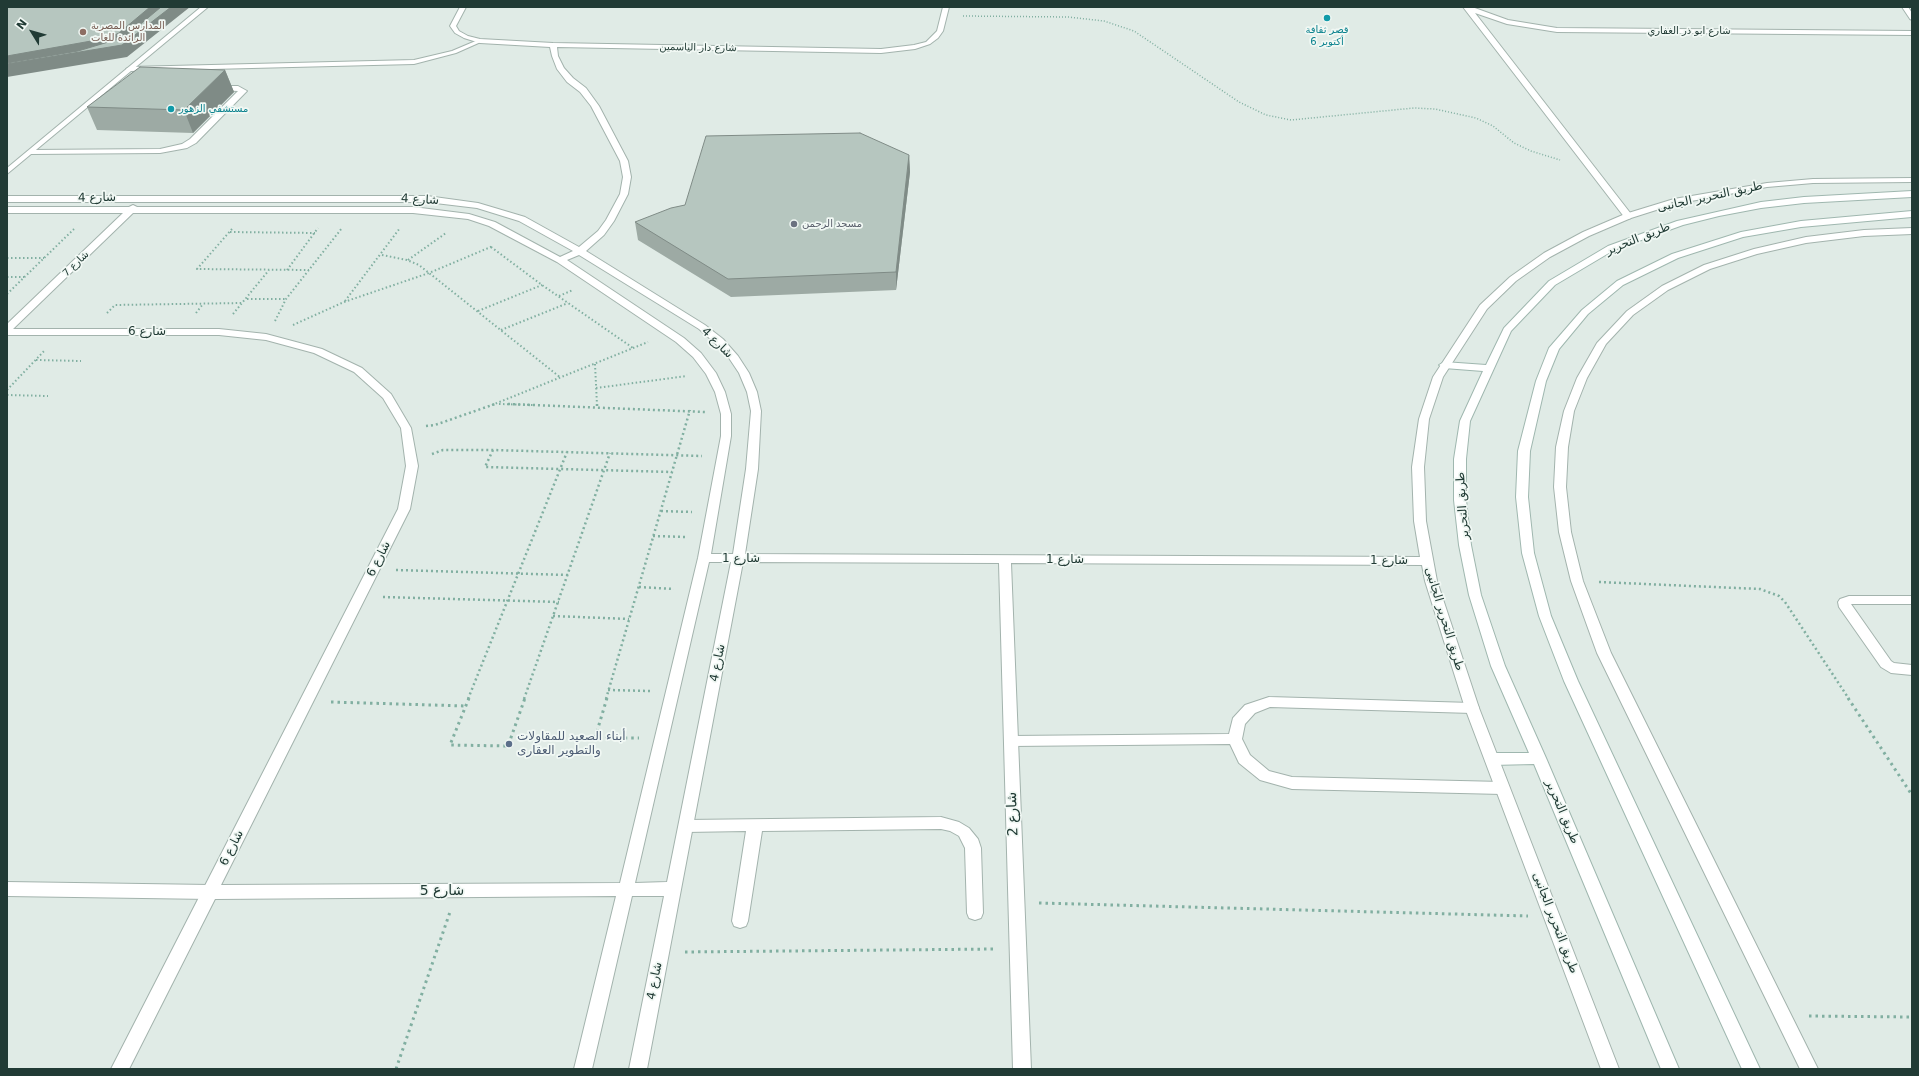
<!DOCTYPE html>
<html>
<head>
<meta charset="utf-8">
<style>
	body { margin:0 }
	#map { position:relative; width:1919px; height:1076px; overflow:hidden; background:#e0ebe6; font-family:"DejaVu Sans",sans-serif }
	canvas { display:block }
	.frame { position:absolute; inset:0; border:8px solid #213b35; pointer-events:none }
	.north { position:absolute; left:12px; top:12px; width:40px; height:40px; -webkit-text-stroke:3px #f1f8f4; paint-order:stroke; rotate:307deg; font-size:11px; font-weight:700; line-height:16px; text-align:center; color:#213b35 }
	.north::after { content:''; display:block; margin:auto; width:14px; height:18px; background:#213b35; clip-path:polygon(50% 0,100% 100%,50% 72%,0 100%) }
</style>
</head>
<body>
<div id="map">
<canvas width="1919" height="1076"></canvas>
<div class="frame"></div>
<div class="north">N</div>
</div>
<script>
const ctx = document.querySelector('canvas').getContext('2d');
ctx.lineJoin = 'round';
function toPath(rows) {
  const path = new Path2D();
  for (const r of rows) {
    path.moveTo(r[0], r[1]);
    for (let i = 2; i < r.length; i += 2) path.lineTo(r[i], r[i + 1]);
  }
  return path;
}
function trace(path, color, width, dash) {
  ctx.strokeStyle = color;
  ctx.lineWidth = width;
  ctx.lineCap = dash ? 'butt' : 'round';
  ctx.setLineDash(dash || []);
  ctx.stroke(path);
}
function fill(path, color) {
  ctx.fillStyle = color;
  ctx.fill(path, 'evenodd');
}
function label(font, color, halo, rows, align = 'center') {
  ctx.font = font + ' "DejaVu Sans","Noto Naskh Arabic",sans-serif';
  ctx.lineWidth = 3.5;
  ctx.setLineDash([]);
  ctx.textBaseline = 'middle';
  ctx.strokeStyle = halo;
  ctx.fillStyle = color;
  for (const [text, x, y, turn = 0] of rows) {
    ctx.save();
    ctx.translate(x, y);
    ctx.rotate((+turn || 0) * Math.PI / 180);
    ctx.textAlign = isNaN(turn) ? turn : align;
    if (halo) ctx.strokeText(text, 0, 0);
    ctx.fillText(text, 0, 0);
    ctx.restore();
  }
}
const pathFar3 = toPath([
	[963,16,1068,17,1104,21,1134,31,1239,102,1266,115,1291,120,1414,108,1435,109,1476,118,1493,126,1514,143,1531,151,1560,160]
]);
const pathFar2 = toPath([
	[232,229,197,269,309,270],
	[230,232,315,233],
	[491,247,542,285,633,348],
	[382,255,407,260,419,265,561,378],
	[7,258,44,258],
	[408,260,446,233],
	[287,270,318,228],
	[7,277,24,277],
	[7,294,74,229],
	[559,296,573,290],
	[247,299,286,299],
	[345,301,400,228],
	[478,311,542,285],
	[107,313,115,305,242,303],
	[196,313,203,304],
	[233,314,269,270],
	[275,321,286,299,342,228],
	[293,325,344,302,429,273,493,246],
	[501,330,568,303],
	[36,360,81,361],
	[595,364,597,405],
	[596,388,687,376],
	[7,390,45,350],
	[7,395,48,396],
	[499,404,534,405],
	[492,405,648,342]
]);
const pathFar1 = toPath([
	[508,404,705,412],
	[597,404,597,407],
	[426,426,435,425,495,404],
	[493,450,485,467,672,472],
	[432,454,443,450,493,450,702,456],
	[661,511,692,512],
	[653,536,687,537],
	[396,570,568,575],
	[1599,582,1760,589,1779,596,1785,602,1849,699],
	[639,587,674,589],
	[383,597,559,602],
	[553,616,629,619],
	[608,690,650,691],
	[468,699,567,452],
	[524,699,610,453],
	[606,699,690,410]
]);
const path = toPath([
	[469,698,450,745,508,746,525,698],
	[607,698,595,738,639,738],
	[1848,698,1912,795],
	[331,702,466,706],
	[1039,903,1528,916],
	[685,952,994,949],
	[1809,1016,1912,1017],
	[396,1069,450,912]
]);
const lane = toPath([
	[1463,7,1472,7,1508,20,1557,28,1912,31,1912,35,1557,32,1507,24,1475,13,1631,214,1631,218,1628,219,1625,218,1463,7],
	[1902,7,1908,7,1912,13,1912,20,1910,19,1902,7],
	[478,40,483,41,456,53,414,64,130,71,126,69,130,67,414,60,452,51,478,40],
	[213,86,238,86,247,91,196,143,187,148,160,153,31,154,27,152,31,150,160,149,182,144,190,139,238,91,216,90,212,88,213,86],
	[1849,596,1912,596,1912,604,1851,604,1891,661,1894,663,1912,665,1912,675,1891,673,1881,667,1839,607,1838,602,1840,599,1849,596],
	[1269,697,1472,703,1477,704,1479,708,1477,712,1472,713,1270,707,1255,713,1245,724,1242,739,1250,755,1269,771,1292,777,1502,782,1507,784,1509,788,1507,792,1502,794,1292,789,1260,780,1239,763,1230,744,1011,746,1006,745,1004,741,1006,737,1011,736,1229,734,1233,718,1245,705,1269,697],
	[941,817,959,822,969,828,978,839,981,848,983,913,981,918,975,920,969,918,967,913,965,848,959,836,950,831,941,829,762,831,748,921,746,926,740,928,734,926,732,921,746,831,686,832,681,830,679,826,681,822,686,820,941,817],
	[7,882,210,885,216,887,218,892,216,897,210,899,7,896,7,882]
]);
const street = toPath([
	[201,7,208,7,7,174,7,168,201,7],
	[460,7,466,7,456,26,459,31,468,36,480,39,553,43,881,49,914,45,926,42,937,31,943,7,949,7,943,31,938,38,930,44,915,49,881,53,557,47,558,56,564,68,573,78,586,88,599,106,628,161,631,177,628,194,614,221,604,235,586,251,705,325,723,339,738,356,749,373,757,392,761,411,758,469,745,554,1420,557,1414,521,1412,467,1419,419,1433,377,1480,305,1510,277,1544,253,1583,232,1625,214,1674,199,1767,183,1813,179,1912,178,1912,182,1813,183,1767,187,1675,204,1631,218,1589,236,1550,257,1516,281,1487,309,1443,377,1429,419,1424,467,1426,521,1437,581,1479,708,1619,1069,1601,1069,1465,708,1425,581,1422,565,1011,563,1031,1069,1013,1069,999,563,743,562,647,1069,629,1069,664,896,632,896,592,1069,574,1069,616,896,215,899,129,1069,111,1069,398,509,406,466,401,428,383,398,354,372,314,353,266,340,219,335,7,335,7,324,123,213,7,213,7,207,129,207,133,205,137,207,413,207,469,214,495,222,560,257,573,251,519,221,477,208,427,202,7,202,7,196,427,196,478,203,525,217,579,247,598,231,606,220,620,194,623,177,620,161,591,106,580,92,567,82,557,69,552,56,550,47,480,43,464,38,455,33,450,26,460,7],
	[133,213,413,213,468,219,489,226,557,262,676,342,693,357,706,374,715,392,721,414,721,436,698,558,620,883,221,885,410,509,418,466,411,428,391,394,362,368,322,349,266,334,219,329,13,329,133,213],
	[579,255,699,329,715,343,729,358,739,373,747,392,751,411,746,469,733,554,711,554,731,436,731,414,725,392,716,373,701,353,684,338,567,260,579,255],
	[709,562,731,562,667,882,635,883,709,562],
	[1912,228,1912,234,1864,236,1806,243,1757,254,1710,269,1668,290,1633,315,1606,344,1587,378,1574,411,1568,447,1566,487,1571,532,1583,581,1611,653,1818,1069,1800,1069,1597,653,1571,581,1559,532,1554,487,1556,447,1564,411,1577,378,1597,343,1627,311,1662,286,1704,265,1754,249,1806,237,1864,230,1912,228]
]);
const secondary = toPath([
	[1912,191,1912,197,1804,203,1761,208,1719,216,1683,225,1614,250,1555,285,1511,331,1470,421,1466,459,1466,500,1471,545,1481,595,1505,666,1546,758,1679,1069,1661,1069,1534,764,1492,765,1487,763,1485,759,1487,755,1492,753,1529,753,1491,666,1469,595,1459,545,1454,500,1454,459,1460,421,1483,371,1444,368,1439,365,1444,362,1486,365,1504,328,1549,281,1608,246,1677,221,1761,202,1804,197,1912,191],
	[1912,211,1912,217,1801,227,1743,237,1678,258,1623,285,1588,314,1559,349,1546,381,1530,451,1528,497,1534,553,1551,616,1578,681,1760,1069,1742,1069,1564,681,1539,616,1522,553,1516,497,1518,451,1536,381,1549,348,1582,310,1617,281,1672,254,1741,232,1801,221,1912,211]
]);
const wall = toPath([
	[225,70,234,92,193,133,97,130,87,107],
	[909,155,910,172,896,290,731,297,638,240,635,222,685,205]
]);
const shadedWall = toPath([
	[150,7,190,7,127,57,7,77,7,56],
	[225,70,234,92,193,133,184,110],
	[909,155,910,172,896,290,896,272]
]);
const building = toPath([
	[7,7,150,7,119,33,108,38,7,56,7,7],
	[161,7,171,7,122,45,7,64,7,63,78,51,125,37,161,7],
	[140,67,225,70,184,110,87,107,140,67],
	[860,133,909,155,896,272,728,279,635,222,671,208,685,205,706,136,860,133]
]);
const markers = [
	[1327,18,4,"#0f9aa8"],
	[83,32,4,"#8d6e63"],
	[171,109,4,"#0f9aa8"],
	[794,224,4,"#6b7280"],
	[509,744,4,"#5c6f8a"]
];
const farEducationnames = [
	["المدارس المصرية",91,26],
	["الرائدة للغات",91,38]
];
const farCulturenames = [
	["قصر ثقافة",1327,30],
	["6 أكتوبر",1327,42],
	["مستشفي الزهور",179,109,"left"]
];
const farStreetnames = [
	["شارع ابو ذر الغفاري",1689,31],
	["شارع دار الياسمين",698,48,1],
	["شارع 7",76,264,-44]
];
const farWorshipnames = [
	["مسجد الرحمن",802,224]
];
const streetNames = [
	["طريق التحرير الجانبى",1710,197,-12],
	["شارع 4",97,198,-1],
	["شارع 4",420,200,3],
	["طريق التحرير",1638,239,-22],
	["شارع 6",147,332],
	["شارع 4",717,343,44],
	["طريق التحرير",1463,506,-94],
	["شارع 6",379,559,-63],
	["شارع 1",741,559],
	["شارع 1",1065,560],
	["شارع 1",1389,561],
	["طريق التحرير الجانبى",1444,619,73],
	["شارع 4",718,663,-79],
	["طريق التحرير",1562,812,67],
	["شارع 6",232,848,-63],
	["طريق التحرير الجانبى",1555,923,69],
	["شارع 4",655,981,-79]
];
const serviceNames = [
	["أبناء الصعيد للمقاولات",517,737],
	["والتطوير العقارى",517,751]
];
const nearStreetnames = [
	["شارع 2",1013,814,-92],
	["شارع 5",442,891]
];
trace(lane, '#a3b3ad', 2);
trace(street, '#a3b3ad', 2);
trace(secondary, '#9fb7af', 2);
trace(pathFar3, '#81afa1', 1.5, [1, 2]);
trace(pathFar2, '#81afa1', 2, [1.5, 2.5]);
trace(pathFar1, '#81afa1', 2.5, [2, 3]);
trace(path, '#81afa1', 3, [2.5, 4]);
fill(lane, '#fff');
fill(street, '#fff');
fill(secondary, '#fff');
fill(wall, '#9daaa4');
fill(shadedWall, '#7f8b86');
fill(building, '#b6c6bf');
trace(building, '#7f8b86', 1);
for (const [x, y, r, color] of markers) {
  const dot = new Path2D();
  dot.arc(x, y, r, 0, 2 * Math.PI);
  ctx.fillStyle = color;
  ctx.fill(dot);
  trace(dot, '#f1f8f4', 1.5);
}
label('10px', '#785e54', '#f1f8f4', farEducationnames, 'left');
label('10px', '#0d838f', '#f1f8f4', farCulturenames);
label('10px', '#213b35', '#f1f8f4', farStreetnames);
label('10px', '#5b616d', '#f1f8f4', farWorshipnames, 'left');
label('12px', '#213b35', '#f1f8f4', streetNames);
label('12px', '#4e5e75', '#f1f8f4', serviceNames, 'left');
label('14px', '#213b35', '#f1f8f4', nearStreetnames);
</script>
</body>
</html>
